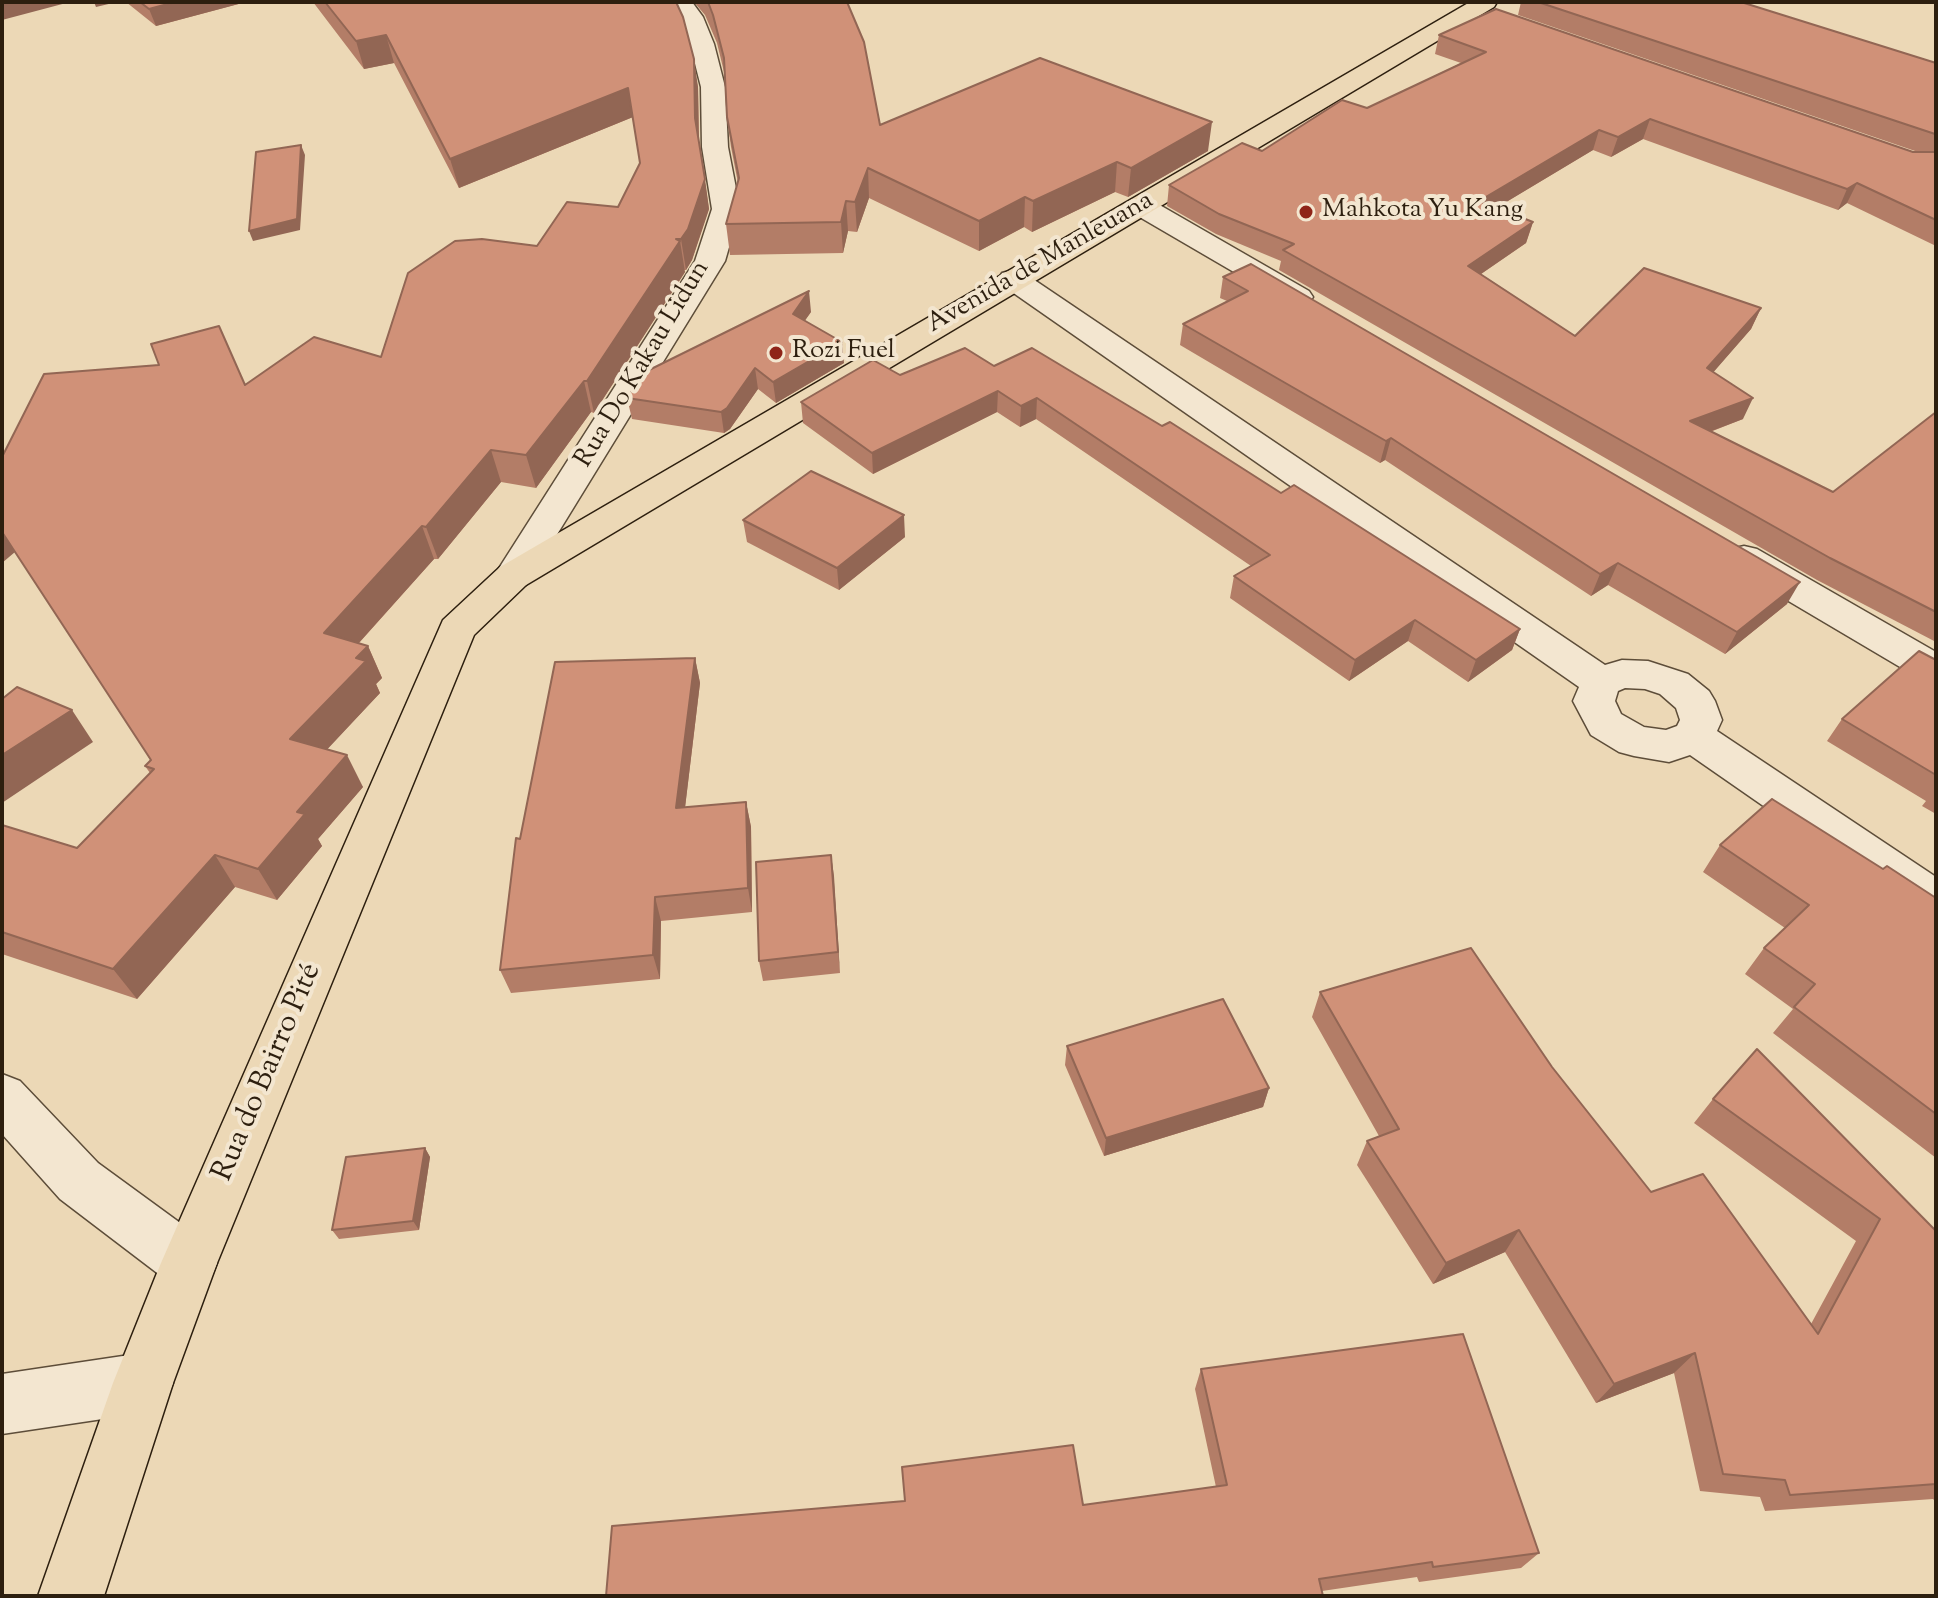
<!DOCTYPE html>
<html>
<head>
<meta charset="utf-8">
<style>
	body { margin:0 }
	#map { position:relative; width:1938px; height:1598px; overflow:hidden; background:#ecd8b6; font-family:"Sorts Mill Goudy",serif }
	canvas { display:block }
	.frame { position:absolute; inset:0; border:4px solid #2d1f0f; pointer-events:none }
</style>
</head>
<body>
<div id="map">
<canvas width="1938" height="1598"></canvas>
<div class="frame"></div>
</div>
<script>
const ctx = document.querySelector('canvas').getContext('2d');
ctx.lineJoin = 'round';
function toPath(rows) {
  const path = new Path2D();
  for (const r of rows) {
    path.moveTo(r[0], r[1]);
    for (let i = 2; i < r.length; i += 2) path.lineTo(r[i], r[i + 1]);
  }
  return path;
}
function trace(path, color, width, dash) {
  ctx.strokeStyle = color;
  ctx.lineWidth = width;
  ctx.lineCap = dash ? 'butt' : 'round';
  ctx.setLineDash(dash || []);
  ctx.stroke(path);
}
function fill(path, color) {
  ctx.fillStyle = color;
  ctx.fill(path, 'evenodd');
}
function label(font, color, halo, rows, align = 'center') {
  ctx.font = font + ' "Sorts Mill Goudy",serif';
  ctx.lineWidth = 8;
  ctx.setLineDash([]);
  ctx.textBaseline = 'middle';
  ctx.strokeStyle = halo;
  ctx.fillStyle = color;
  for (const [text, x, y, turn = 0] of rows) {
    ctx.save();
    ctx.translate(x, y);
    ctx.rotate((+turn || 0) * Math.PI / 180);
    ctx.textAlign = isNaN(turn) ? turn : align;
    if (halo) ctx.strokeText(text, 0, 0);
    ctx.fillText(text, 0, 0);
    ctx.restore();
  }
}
const minor = toPath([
	[669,2,692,2,703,17,714,44,725,87,728,147,740,209,725,261,526,585,513,588,500,585,494,576,695,261,712,209,702,147,701,87,690,44,680,17,669,2],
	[1141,198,1151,200,1309,291,1313,297,1309,303,1298,306,1287,303,1131,212,1127,206,1131,200,1141,198],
	[1013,270,1024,273,1605,665,1622,660,1648,661,1688,674,1709,691,1715,701,1722,720,1717,731,1936,877,1936,920,1919,914,1690,755,1669,762,1634,756,1619,752,1591,735,1573,701,1579,687,1002,285,998,279,1002,273,1013,270],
	[1625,688,1645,689,1660,694,1676,708,1680,720,1677,726,1666,730,1644,727,1621,714,1615,701,1618,691,1625,688],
	[1744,546,1757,549,1936,652,1936,684,1922,680,1731,567,1725,558,1731,549,1744,546],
	[2,1074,20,1081,98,1163,209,1244,217,1263,209,1282,189,1290,169,1282,60,1199,2,1134,2,1074],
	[143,1353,164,1362,173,1383,164,1404,143,1413,2,1434,2,1374,143,1353]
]);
const major = toPath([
	[1470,2,1497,2,1494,7,526,585,474,635,217,1263,173,1383,104,1596,38,1596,113,1383,161,1263,443,620,500,567,1470,2]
]);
const wall = toPath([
	[126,2,246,2,156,26],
	[313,2,676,2,698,87,699,143,709,209,692,260,686,270,684,270,685,272,594,413,591,412,536,488,501,482,438,559,434,559,359,643,368,646,382,678,376,684,380,693,327,749,363,787,318,839,322,846,277,900,235,887,137,999,2,954,2,825,77,848,150,773,145,766,150,760,2,457,245,385,381,357,537,246,618,207,640,163,633,117,459,188,394,63,364,69],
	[694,2,847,2,880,125,1208,151,1128,197,1115,192,1032,232,1024,227,979,251,869,198,857,232,848,231,843,253,730,255,726,224,738,183,731,147,727,117,725,76,717,43,705,15],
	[1521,2,1741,2,1936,63,1936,246,1847,203,1838,210,1643,139,1611,157,1593,150,1496,208,1533,222,1526,243,1481,274,1575,336,1761,308,1751,329,1713,372,1743,419,1710,432,1833,492,1936,412,1936,642,1817,580,1279,270,1281,261,1216,234,1167,206,1169,185,1262,151,1367,108,1461,63,1435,54,1439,35,1913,152,1918,152,1518,15],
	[1223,277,1787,604,1725,654,1608,585,1591,596,1385,460,1380,463,1180,345,1183,324,1227,301,1220,298],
	[811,312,804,321,844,363,776,403,758,389,730,429,724,433,632,419,627,398],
	[994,366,1162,426,1520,629,1512,650,1468,682,1408,641,1349,681,1230,598,1234,576,1251,566,1036,419,1020,427,997,412,873,474,803,423,801,402,900,375],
	[743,520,905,537,839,590,747,542],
	[695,658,700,683,685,807,746,802,751,827,752,912,661,921,660,979,511,993,500,970,520,839],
	[1936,660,1936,814,1922,806,1926,801,1827,741,1842,719],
	[1720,845,1883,869,1936,898,1936,1158,1773,1033,1793,1009,1745,974,1764,948,1785,928,1703,872],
	[831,855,840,973,763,981,759,961],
	[1320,992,1552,1067,1651,1192,1811,1324,1856,1241,1694,1123,1713,1099,1936,1231,1936,1502,1933,1499,1765,1511,1760,1497,1700,1491,1674,1373,1596,1403,1505,1252,1433,1284,1357,1165,1367,1141,1379,1136,1312,1017],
	[1067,1046,1269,1088,1263,1107,1104,1156,1065,1065],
	[425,1148,430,1157,419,1230,339,1239,332,1230],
	[1201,1369,1539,1553,1521,1568,1419,1582,1417,1577,1322,1591,1083,1505,1216,1487,1195,1389]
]);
const shadedWall = toPath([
	[2,2,70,2,2,20],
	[94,2,117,2,96,7],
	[175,2,246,2,156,26,149,9],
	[386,35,394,63,364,69,356,41],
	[694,59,698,87,699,147,695,118],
	[628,88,633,117,459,188,450,159],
	[1650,119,1643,139,1611,157,1618,137],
	[1212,122,1208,151,1128,197,1131,168],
	[1599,130,1593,150,1473,222,1479,201],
	[301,145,305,155,300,230,253,241,249,231],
	[1117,162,1115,192,1032,232,1033,201],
	[868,168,869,198,857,232,855,202],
	[705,179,709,209,692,260,686,270,681,239],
	[1857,183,1847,203,1838,210,1847,189],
	[1025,197,1024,227,979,251,979,221],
	[846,201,848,231,843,253,841,222],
	[1533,222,1526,243,1462,287,1468,266],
	[680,241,685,272,594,413,587,381],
	[809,291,811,312,795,335,793,314],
	[1761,308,1751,329,1698,390,1707,368],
	[842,342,844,363,776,403,773,382],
	[755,368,758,389,730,429,724,433,721,412],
	[584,381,591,412,536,488,526,455],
	[998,391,997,412,873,474,872,453],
	[1037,398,1036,419,1020,427,1021,406],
	[1753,398,1743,419,1680,443,1690,421],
	[1391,438,1385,460,1380,463,1386,441],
	[491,450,501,482,438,559,426,527],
	[904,515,905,537,839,590,837,568],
	[422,526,434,559,339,665,324,633],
	[2,532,15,552,2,563],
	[1618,563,1608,585,1591,596,1600,574],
	[1800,582,1787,604,1725,654,1737,632],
	[1415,620,1408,641,1349,681,1355,660],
	[1520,629,1512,650,1468,682,1476,660],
	[368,646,382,678,376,684,380,693,307,771,290,739,356,658],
	[695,658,700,683,682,833,676,808],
	[72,710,93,742,2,803,2,755],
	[347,755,363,787,318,839,322,846,277,900,258,869,297,812],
	[746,802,751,827,752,912,748,888],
	[215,855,235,887,137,999,113,969],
	[831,855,834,876,840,973,838,952],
	[655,897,661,921,660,979,653,955],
	[1269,1088,1263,1107,1104,1156,1106,1138],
	[425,1148,430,1157,419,1230,413,1221],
	[1519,1230,1505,1252,1433,1284,1446,1263],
	[1695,1353,1674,1373,1596,1403,1614,1384]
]);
const building = toPath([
	[140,2,175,2,149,9,140,2],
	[325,2,676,2,683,17,694,59,695,118,705,179,688,229,681,239,676,239,680,241,587,381,584,381,526,455,491,450,426,527,422,526,324,633,368,646,356,658,366,661,290,739,347,755,297,812,305,814,258,869,215,855,113,969,2,932,2,825,77,848,154,769,145,766,151,760,2,532,2,457,44,374,159,365,151,344,219,326,245,385,314,337,381,357,408,273,455,241,482,239,537,246,567,202,618,207,640,163,628,88,450,159,386,35,356,41,325,2],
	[708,2,847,2,864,42,880,125,1040,58,1212,122,1131,168,1117,162,1033,201,1025,197,979,221,868,168,855,202,846,201,841,222,726,224,739,178,727,117,724,58,713,15,708,2],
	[1538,2,1741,2,1936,63,1936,136,1935,134,1538,2],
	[1496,9,1913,152,1935,152,1936,150,1936,220,1857,183,1847,189,1650,119,1618,137,1599,130,1479,201,1533,222,1468,266,1575,336,1644,268,1761,308,1707,368,1753,398,1690,421,1833,492,1936,412,1936,612,1830,558,1283,250,1294,244,1219,214,1169,185,1242,143,1262,151,1342,100,1367,108,1486,52,1439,35,1496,9],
	[301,145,297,219,249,231,256,152,301,145],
	[1251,264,1800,582,1737,632,1618,563,1600,574,1391,438,1386,441,1183,324,1248,291,1223,277,1251,264],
	[809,291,793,314,842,342,773,382,755,368,727,408,721,412,627,398,643,373,809,291],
	[965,348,994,366,1032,348,1162,426,1170,422,1281,493,1294,485,1520,629,1476,660,1415,620,1355,660,1234,576,1270,555,1037,398,1021,406,998,391,872,453,801,402,873,360,900,375,965,348],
	[811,471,904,515,837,568,743,520,811,471],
	[1919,651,1936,660,1936,775,1842,719,1919,651],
	[695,658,676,808,746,802,748,888,655,897,653,955,500,970,516,838,520,839,555,662,695,658],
	[17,687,72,710,2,755,2,699,17,687],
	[1772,799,1883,869,1887,866,1936,898,1936,1114,1794,1007,1815,984,1764,948,1809,905,1720,845,1772,799],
	[831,855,838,952,759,961,756,862,831,855],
	[1471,948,1552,1067,1651,1192,1703,1174,1818,1334,1880,1219,1713,1099,1757,1049,1936,1231,1936,1484,1790,1495,1785,1480,1723,1474,1695,1353,1614,1384,1519,1230,1446,1263,1367,1141,1399,1129,1320,992,1471,948],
	[1223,999,1269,1088,1106,1138,1067,1046,1223,999],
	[425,1148,413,1221,332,1230,346,1157,425,1148],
	[1463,1334,1539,1553,1433,1567,1432,1562,1319,1579,1323,1596,606,1596,612,1526,905,1501,902,1467,1073,1445,1083,1505,1227,1485,1201,1369,1463,1334]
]);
const markers = [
	[1306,212,8,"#8f2418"],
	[776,353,8,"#8f2418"]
];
const farPoinames = [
	["Mahkota Yu Kang",1322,212],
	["Rozi Fuel",792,353]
];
const farStreetnames = [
	["Avenida de Manleuana",1041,264,-30],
	["Rua Do Kakau Lidun",644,365,-59]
];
const streetNames = [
	["Rua do Bairro Pité",269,1073,-67]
];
trace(minor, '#5d4d39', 3);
trace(major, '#2d1f0f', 3);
fill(minor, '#f3e6d0');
fill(major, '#ecd8b6');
fill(wall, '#b37d67');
fill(shadedWall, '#926654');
fill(building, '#d09178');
trace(building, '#926654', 2);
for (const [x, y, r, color] of markers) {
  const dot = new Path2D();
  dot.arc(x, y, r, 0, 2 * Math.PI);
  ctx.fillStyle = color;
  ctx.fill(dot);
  trace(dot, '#f3e6d0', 3);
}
label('26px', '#2d1f0f', '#f3e6d0', farPoinames, 'left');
label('26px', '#2d1f0f', '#f3e6d0', farStreetnames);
label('30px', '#2d1f0f', '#f3e6d0', streetNames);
</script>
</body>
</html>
